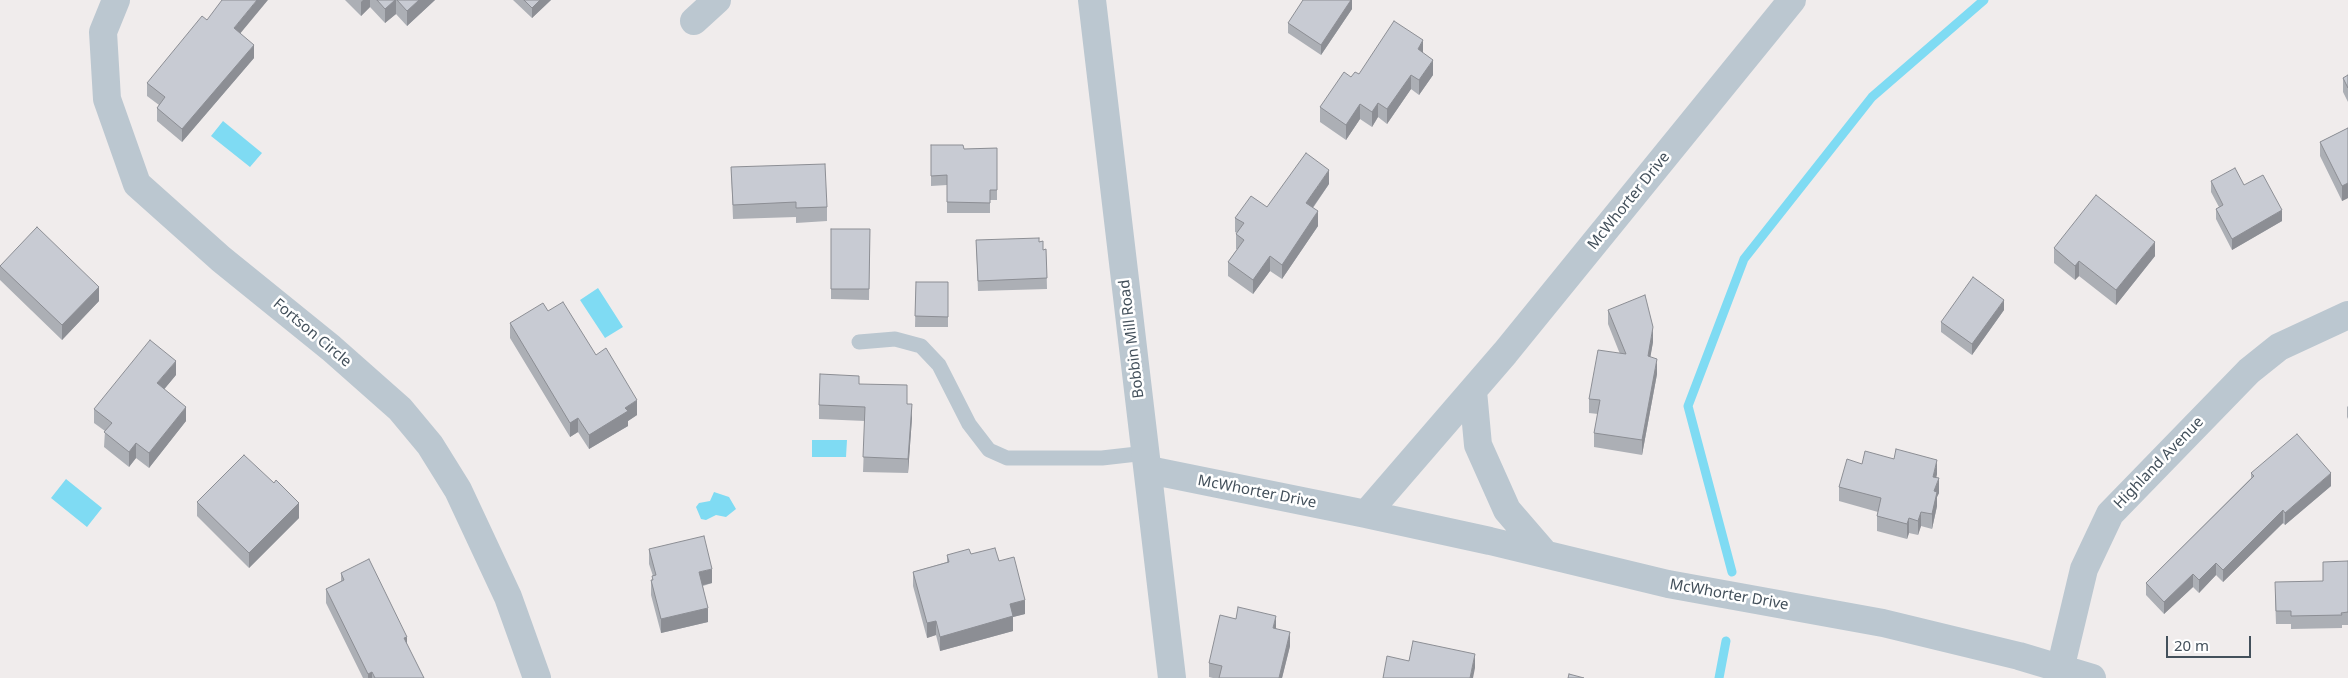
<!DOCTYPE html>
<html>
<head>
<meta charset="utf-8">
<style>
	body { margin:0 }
	#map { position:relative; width:2348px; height:678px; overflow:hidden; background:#f0ecec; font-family:"Noto Sans",sans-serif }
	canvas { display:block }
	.scale { position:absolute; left:2166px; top:636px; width:85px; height:22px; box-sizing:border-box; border:2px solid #43505b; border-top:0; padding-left:6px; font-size:15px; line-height:18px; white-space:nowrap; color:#43505b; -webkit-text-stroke:4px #fff; paint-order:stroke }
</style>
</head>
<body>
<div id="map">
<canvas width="2348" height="678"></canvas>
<div class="scale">20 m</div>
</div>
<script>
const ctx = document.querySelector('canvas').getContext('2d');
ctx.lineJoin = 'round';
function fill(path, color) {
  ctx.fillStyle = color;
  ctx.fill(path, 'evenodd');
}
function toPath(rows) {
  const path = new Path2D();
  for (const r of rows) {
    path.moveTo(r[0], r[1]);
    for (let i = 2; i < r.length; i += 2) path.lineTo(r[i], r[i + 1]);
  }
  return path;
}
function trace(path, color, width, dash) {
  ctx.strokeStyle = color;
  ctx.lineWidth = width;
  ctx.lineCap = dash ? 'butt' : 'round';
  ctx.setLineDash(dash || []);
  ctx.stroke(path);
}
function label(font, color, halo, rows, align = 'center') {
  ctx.font = font + ' "Noto Sans",sans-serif';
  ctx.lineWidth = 5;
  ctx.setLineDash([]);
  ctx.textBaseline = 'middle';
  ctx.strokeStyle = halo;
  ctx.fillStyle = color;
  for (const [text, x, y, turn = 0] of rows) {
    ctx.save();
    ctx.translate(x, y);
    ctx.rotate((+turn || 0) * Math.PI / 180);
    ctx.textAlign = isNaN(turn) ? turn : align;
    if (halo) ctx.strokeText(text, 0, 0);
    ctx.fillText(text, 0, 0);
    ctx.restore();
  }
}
const water = toPath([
	[223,121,262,153,250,167,211,136],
	[598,288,623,327,605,338,580,300],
	[812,440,847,440,846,457,812,457],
	[66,479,102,508,87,527,51,498],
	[714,492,729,497,736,509,726,517,716,515,706,520,701,519,696,507,699,503,710,501]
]);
const stream = toPath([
	[1732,572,1688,406,1744,259,1872,97,1984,0],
	[1719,678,1726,641]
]);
const lane = toPath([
	[859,342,895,339,921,346,939,365,969,424,989,450,1007,458,1102,458,1146,453]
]);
const street = toPath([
	[116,0,103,32,107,99,137,184,221,259,331,348,400,409,430,445,458,490,508,597,537,678],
	[1092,0,1172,678],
	[694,21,717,0],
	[1473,391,1478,445,1507,510,1545,554],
	[1149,470,1366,514,1505,353,1792,0],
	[1366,514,1490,541,1668,584,1883,623,2019,656,2092,678],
	[2058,678,2084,569,2110,514,2249,371,2279,347,2348,315]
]);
const wall = toPath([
	[345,0,435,0,407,26,396,14,385,23,370,7,361,16],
	[513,0,551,0,532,18],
	[1352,0,1352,9,1321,55,1288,33,1288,23],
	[207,20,240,34,254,58,182,142,157,121,157,108,159,105,147,96,147,83],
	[1423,53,1433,75,1419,95,1411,89,1387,124,1378,117,1372,127,1360,119,1346,140,1320,122,1320,107,1351,77],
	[2348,75,2348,102,2343,92,2343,78],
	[2348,128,2348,198,2342,201,2320,156,2320,142],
	[931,145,964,149,997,148,997,200,990,200,990,213,947,213,947,185,931,186],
	[731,167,827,207,827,221,796,223,796,217,733,219],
	[2211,181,2244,185,2282,221,2232,250,2216,219,2216,209,2219,207,2211,192],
	[1329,184,1313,208,1318,226,1282,279,1270,271,1253,294,1228,276,1228,262,1237,249,1236,249,1236,234,1237,233,1235,232,1235,218],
	[831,229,870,229,869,300,831,299],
	[976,240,1039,242,1043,250,1046,249,1047,289,978,291],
	[2054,248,2155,256,2116,305,2079,276,2075,280,2054,263],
	[0,266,99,301,62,340,0,280],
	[916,282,948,282,948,327,915,327],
	[1608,310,1653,342,1650,357,1657,374,1642,455,1594,447,1594,433,1598,414,1589,413,1589,399,1620,354,1608,324],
	[2004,310,1972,355,1941,332,1941,322],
	[548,311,596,355,637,415,628,421,628,426,589,449,578,432,570,437,510,338,510,323],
	[176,375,164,389,186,421,149,468,136,458,129,467,104,447,105,431,94,423,94,409],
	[859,384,907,404,912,418,908,473,863,472,865,421,819,419,819,405],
	[2348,406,2348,419,2347,417,2347,407],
	[1862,464,1937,474,1936,478,1939,493,1937,497,1937,506,1932,529,1921,526,1918,535,1909,533,1907,539,1877,531,1877,516,1878,512,1839,501,1839,487],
	[2251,473,2331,486,2285,525,2283,523,2223,582,2216,575,2199,593,2193,587,2164,614,2146,595,2146,583,2251,478],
	[274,483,299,518,249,568,197,516,197,502],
	[649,549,712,583,703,586,708,622,661,633,651,595,651,580,652,580,653,576,649,564],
	[971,554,999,561,1025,614,1013,617,1013,631,940,651,936,635,927,638,913,586,913,572,947,562,947,555],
	[2348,561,2348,625,2342,625,2342,628,2291,629,2291,624,2276,624,2275,595,2323,581],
	[341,573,407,646,424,678,363,678,326,603,326,589,341,581],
	[1276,628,1290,646,1282,678,1213,678,1209,677,1209,661]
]);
const shadedWall = toPath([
	[257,0,268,0,234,41,234,28],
	[363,0,370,0,370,7,361,16,361,2],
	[395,0,396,0,396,14,385,23,385,9],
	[419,0,435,0,407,26,407,11],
	[540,0,551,0,532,18,532,8],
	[1351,0,1352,0,1352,9,1321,55,1321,45],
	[1423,40,1423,54,1418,49],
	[254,45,254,58,182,142,182,129],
	[1433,60,1433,75,1419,95,1419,80],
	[1411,75,1411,89,1387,124,1387,109],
	[1378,103,1378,117,1372,127,1372,112],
	[1360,104,1360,119,1346,140,1346,125],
	[1329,170,1329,184,1306,217,1306,203],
	[2348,183,2348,198,2342,201,2342,186],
	[2282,210,2282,221,2232,250,2232,239],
	[1318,211,1318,226,1282,279,1282,265],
	[2155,242,2155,256,2116,305,2116,290],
	[1270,256,1270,271,1253,294,1253,280],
	[2079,261,2079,276,2075,280,2075,266],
	[99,287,99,301,62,340,62,325],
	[2004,300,2004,310,1972,355,1972,344],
	[1653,327,1653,342,1648,371,1648,356],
	[1657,359,1657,374,1642,455,1642,440],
	[176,361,176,375,157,398,157,383],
	[637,400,637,415,628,421,628,426,589,449,589,435,625,408],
	[912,404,912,418,908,473,908,459],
	[186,407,186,421,149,468,149,453],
	[578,418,578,432,570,437,570,423],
	[136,443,136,458,129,467,129,452],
	[1937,460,1937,474,1933,491,1933,477],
	[2331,473,2331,486,2285,525,2285,513],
	[1939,478,1939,493,1937,497,1937,506,1932,529,1932,514,1934,491],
	[299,503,299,518,249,568,249,553],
	[2283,510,2283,523,2223,582,2223,570],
	[1921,512,1921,526,1918,535,1918,521],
	[1909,518,1909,533,1907,539,1907,524],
	[2216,563,2216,575,2199,593,2199,580],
	[712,569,712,583,699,586,699,572],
	[2193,574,2193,587,2164,614,2164,602],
	[1025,600,1025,614,1013,617,1013,631,940,651,940,637,1010,604],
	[708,608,708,622,661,633,661,619],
	[1276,616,1276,630,1273,628],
	[936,621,936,635,927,638,927,623],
	[1290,632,1290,646,1282,678,1279,678],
	[407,637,407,651,404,638],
	[1475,654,1475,668,1473,678,1470,678],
	[372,672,372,678,368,678,368,674]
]);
const building = toPath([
	[222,0,257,0,234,28,254,45,182,129,157,108,165,97,147,83,202,16,207,20,222,0],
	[377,0,395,0,385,9,377,0],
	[397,0,419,0,407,11,397,0],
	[524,0,540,0,532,8,524,0],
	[1303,0,1351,0,1321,45,1288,23,1303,0],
	[1394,21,1423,40,1418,49,1433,60,1419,80,1411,75,1387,109,1378,103,1372,112,1360,104,1346,125,1320,107,1344,72,1351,77,1355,72,1359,74,1394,21],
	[2348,75,2348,88,2343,78,2348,75],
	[2348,128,2348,183,2342,186,2320,142,2348,128],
	[931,145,963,145,964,149,997,148,997,190,990,190,990,203,947,202,947,175,931,176,931,145],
	[1306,153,1329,170,1306,203,1318,211,1282,265,1270,256,1253,280,1228,262,1244,240,1236,234,1244,223,1235,218,1251,196,1267,207,1306,153],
	[825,164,827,207,796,208,796,202,733,205,731,167,825,164],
	[2235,168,2244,185,2263,175,2282,210,2232,239,2216,209,2223,205,2211,181,2235,168],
	[2096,195,2155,242,2116,290,2079,261,2075,266,2054,248,2096,195],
	[37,227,99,287,62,325,0,266,37,227],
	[831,229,870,229,869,289,831,289,831,229],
	[1039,238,1039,242,1043,241,1043,250,1046,249,1047,278,978,281,976,240,1039,238],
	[1973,277,2004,300,1972,344,1941,322,1973,277],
	[916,282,948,282,948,317,915,316,916,282],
	[1645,295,1653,327,1648,356,1657,359,1642,440,1594,433,1600,400,1589,399,1598,350,1626,354,1608,310,1645,295],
	[563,302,596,355,606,348,637,400,625,408,628,411,589,435,578,418,570,423,510,323,543,303,548,311,563,302],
	[150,340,176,361,157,383,186,407,149,453,136,443,129,452,104,432,112,423,94,409,150,340],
	[820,374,859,376,859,384,907,385,907,404,912,404,908,459,863,457,865,407,819,405,820,374],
	[2297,434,2331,473,2285,513,2283,510,2223,570,2216,563,2199,580,2193,574,2164,602,2146,583,2254,476,2251,473,2297,434],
	[1896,449,1937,460,1933,477,1939,478,1934,491,1937,492,1932,514,1921,512,1918,521,1909,518,1907,524,1877,516,1881,498,1839,487,1847,459,1862,464,1865,451,1894,459,1896,449],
	[244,455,274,483,276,480,299,503,249,553,197,502,244,455],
	[704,536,712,569,699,572,708,608,661,619,651,580,653,580,652,576,656,575,649,549,704,536],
	[995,548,999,561,1014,557,1025,600,1010,604,1013,616,940,637,936,621,927,623,913,572,949,562,947,555,969,549,971,554,995,548],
	[369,559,407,637,404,638,424,678,375,678,372,672,368,674,326,589,344,580,341,573,369,559],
	[2348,561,2348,612,2341,613,2342,615,2291,616,2291,611,2276,611,2275,582,2323,581,2323,562,2348,561],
	[1238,607,1276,616,1273,628,1290,632,1279,678,1219,678,1222,666,1209,663,1220,615,1236,619,1238,607],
	[1413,641,1475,654,1470,678,1383,678,1387,656,1409,661,1413,641],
	[1569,674,1584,678,1568,678,1569,674]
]);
const streetNames = [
	["McWhorter Drive",1629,201,-51],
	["Fortson Circle",312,333,40],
	["Bobbin Mill Road",1132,339,-97],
	["Highland Avenue",2159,463,-46],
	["McWhorter Drive",1257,492,11],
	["McWhorter Drive",1729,595,10]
];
fill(water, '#7fdbf3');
trace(stream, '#7fdbf3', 9);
trace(lane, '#bbc7d0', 15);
trace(street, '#bbc7d0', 28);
fill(wall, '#acafb5');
fill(shadedWall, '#8c8e94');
fill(building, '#c8cbd3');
trace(building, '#8c8e94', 1);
label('15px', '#43505b', '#fff', streetNames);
</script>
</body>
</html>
